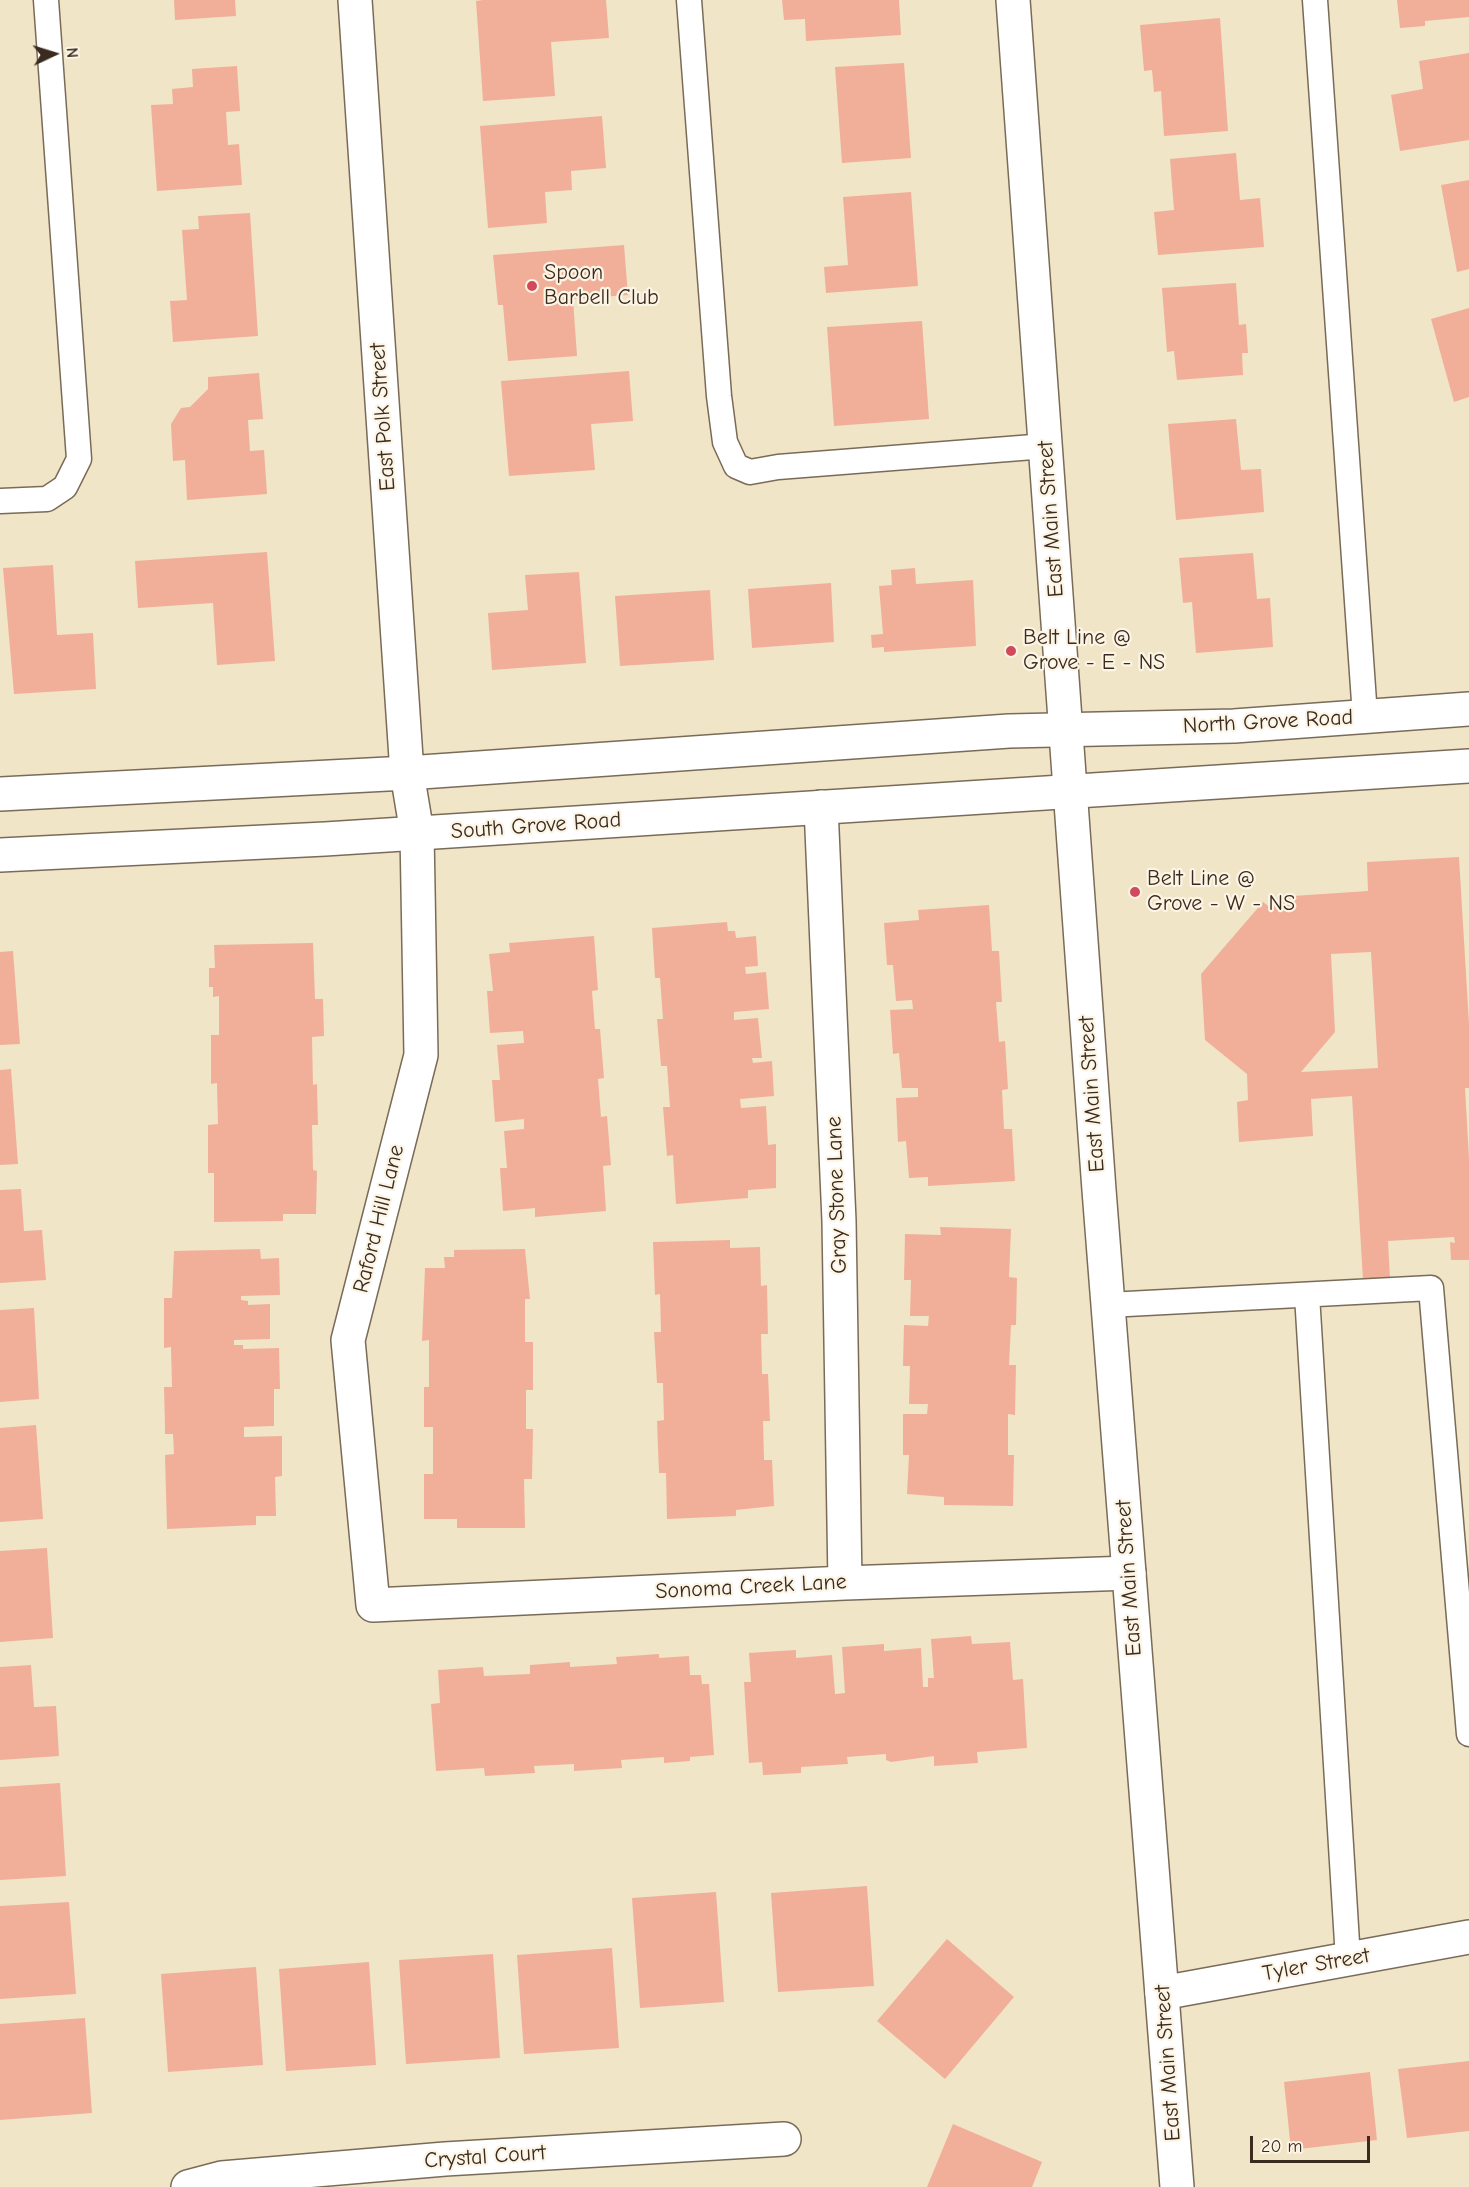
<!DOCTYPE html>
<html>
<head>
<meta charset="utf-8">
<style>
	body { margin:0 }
	#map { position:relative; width:1469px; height:2187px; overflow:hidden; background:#f0e5c7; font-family:"Comic Neue",sans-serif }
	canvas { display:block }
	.north { position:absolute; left:24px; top:24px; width:60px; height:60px; -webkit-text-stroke:4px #fcf5e5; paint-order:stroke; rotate:86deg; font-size:16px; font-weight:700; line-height:24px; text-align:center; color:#3b2a1e }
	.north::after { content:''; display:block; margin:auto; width:21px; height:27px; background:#3b2a1e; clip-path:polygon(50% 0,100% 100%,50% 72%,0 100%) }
	.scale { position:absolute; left:1250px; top:2136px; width:120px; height:27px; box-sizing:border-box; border:3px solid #3b2a1e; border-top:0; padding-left:8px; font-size:18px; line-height:21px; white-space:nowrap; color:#3b2a1e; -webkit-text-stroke:4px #fcf5e5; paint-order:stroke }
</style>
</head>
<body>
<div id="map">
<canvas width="1469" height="2187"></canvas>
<div class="north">N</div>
<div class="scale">20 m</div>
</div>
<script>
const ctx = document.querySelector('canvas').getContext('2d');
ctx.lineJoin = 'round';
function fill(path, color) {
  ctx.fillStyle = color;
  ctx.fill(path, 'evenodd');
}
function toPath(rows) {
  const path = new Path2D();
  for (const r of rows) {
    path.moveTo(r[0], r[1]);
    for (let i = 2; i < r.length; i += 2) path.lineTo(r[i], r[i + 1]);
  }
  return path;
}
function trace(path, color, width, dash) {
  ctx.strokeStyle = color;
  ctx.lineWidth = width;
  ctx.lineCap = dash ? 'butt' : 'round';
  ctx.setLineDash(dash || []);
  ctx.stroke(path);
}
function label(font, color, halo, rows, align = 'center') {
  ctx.font = font + ' "Comic Neue",sans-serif';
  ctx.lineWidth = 4.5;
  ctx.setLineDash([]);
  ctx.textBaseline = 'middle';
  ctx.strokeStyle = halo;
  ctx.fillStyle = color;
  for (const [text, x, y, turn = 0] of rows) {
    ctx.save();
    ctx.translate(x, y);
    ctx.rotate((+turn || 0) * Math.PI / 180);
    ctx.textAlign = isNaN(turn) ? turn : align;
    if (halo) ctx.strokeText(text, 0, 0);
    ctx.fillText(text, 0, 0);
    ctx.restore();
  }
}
const building = toPath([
	[174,0,235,0,236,16,175,20],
	[483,0,606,0,609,38,551,42,555,96,483,101,476,1],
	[782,0,899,0,901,35,806,41,805,19,784,20],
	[1397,0,1469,0,1469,17,1425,21,1425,26,1400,28],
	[1220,18,1228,131,1164,136,1161,91,1154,92,1152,70,1144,71,1140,25],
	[1469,53,1469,140,1400,151,1391,95,1423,89,1419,61],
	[904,63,911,158,842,163,835,67],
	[237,66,240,111,226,112,228,145,239,144,242,185,157,191,151,105,173,104,172,89,193,87,192,69],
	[602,116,606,168,571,171,572,190,545,192,547,223,488,228,480,126],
	[1236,153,1240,200,1260,198,1264,247,1158,255,1154,212,1174,210,1170,159],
	[1469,180,1469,269,1457,272,1441,185],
	[911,192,918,286,826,293,824,267,848,265,843,197],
	[250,213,258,336,173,342,170,301,187,300,182,230,199,229,198,216],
	[624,245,628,295,573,299,577,356,508,361,503,305,498,305,493,255],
	[1236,283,1239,325,1246,324,1248,353,1242,353,1243,375,1177,380,1174,351,1167,352,1162,288],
	[1469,308,1469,397,1454,402,1431,319],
	[922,321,929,419,834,426,827,327],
	[629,371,633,421,591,424,595,470,509,476,501,381],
	[259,373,263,419,248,420,250,451,264,450,267,494,187,500,185,460,173,461,171,424,181,408,190,407,208,389,208,377],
	[1236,419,1241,470,1261,469,1264,512,1176,520,1168,424],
	[267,552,275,661,217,665,213,603,138,608,135,561],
	[1253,553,1257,599,1270,598,1273,647,1196,653,1192,602,1183,603,1179,558],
	[53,565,57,635,93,633,96,689,14,694,3,568],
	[915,568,916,584,973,580,976,646,884,652,884,647,872,648,871,635,883,634,879,586,892,585,891,570],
	[579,572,586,663,492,670,488,613,528,610,525,575],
	[831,583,834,642,752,648,748,589],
	[710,590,714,660,620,666,615,596],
	[1459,857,1469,1024,1469,1088,1465,1088,1469,1159,1469,1260,1451,1260,1450,1242,1455,1243,1454,1237,1388,1241,1390,1279,1363,1280,1352,1096,1311,1099,1313,1136,1239,1142,1237,1102,1248,1100,1247,1074,1205,1040,1201,974,1263,902,1271,908,1278,897,1368,891,1367,862],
	[1371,952,1378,1068,1301,1072,1335,1032,1331,954],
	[989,905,992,951,999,951,1002,1002,996,1002,999,1042,1005,1041,1008,1089,1002,1090,1004,1129,1012,1129,1015,1181,928,1186,928,1177,909,1178,906,1141,898,1142,896,1098,918,1097,918,1088,902,1088,899,1053,893,1054,890,1010,913,1009,912,1000,896,1001,893,965,887,965,884,923,919,920,918,910],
	[727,922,728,931,735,931,736,938,756,936,758,966,745,967,746,974,766,972,769,1009,734,1012,734,1020,758,1018,762,1058,752,1058,753,1063,772,1061,774,1096,740,1099,741,1108,766,1106,768,1145,776,1144,776,1188,748,1190,748,1198,676,1204,673,1155,667,1156,663,1107,670,1107,667,1066,661,1066,657,1019,663,1019,660,978,655,978,652,928],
	[594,936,598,990,592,991,595,1029,600,1029,604,1078,598,1079,601,1117,607,1116,611,1165,603,1166,606,1211,535,1217,535,1208,503,1211,500,1168,507,1168,504,1131,524,1129,524,1119,495,1122,492,1080,500,1080,497,1045,524,1043,523,1031,490,1033,487,991,493,991,489,954,510,952,509,943],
	[313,943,315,999,323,999,324,1036,312,1037,313,1085,317,1084,318,1125,312,1125,313,1170,317,1171,316,1214,283,1214,283,1221,214,1222,214,1173,208,1173,208,1125,218,1124,217,1083,211,1084,211,1035,219,1035,219,996,213,997,213,987,209,987,209,968,215,968,214,945],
	[13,951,20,1044,0,1045,0,952],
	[11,1069,18,1164,0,1165,0,1070],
	[21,1189,24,1231,42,1230,46,1280,0,1283,0,1190],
	[940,1227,1011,1229,1009,1277,1017,1278,1016,1325,1011,1325,1009,1365,1016,1365,1015,1415,1008,1414,1008,1455,1014,1455,1013,1506,944,1505,944,1497,907,1494,909,1455,903,1455,903,1414,927,1414,928,1404,909,1404,910,1366,903,1366,904,1325,928,1326,929,1316,910,1316,911,1280,904,1280,905,1234,941,1235],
	[730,1240,730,1248,760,1247,761,1286,767,1285,768,1334,761,1334,762,1374,768,1374,770,1421,763,1421,764,1460,772,1460,774,1506,736,1510,736,1516,667,1519,666,1473,659,1473,657,1421,664,1420,663,1383,657,1383,654,1332,661,1332,660,1294,655,1295,653,1242],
	[260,1249,261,1259,279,1258,280,1295,241,1296,241,1300,248,1301,248,1305,270,1304,270,1339,234,1340,234,1345,243,1345,243,1349,279,1348,280,1389,274,1389,274,1426,244,1427,244,1437,282,1436,282,1476,275,1477,276,1516,256,1516,256,1525,167,1529,165,1455,174,1454,173,1434,165,1434,165,1428,164,1387,172,1387,171,1347,164,1348,164,1298,172,1298,174,1251],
	[525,1249,530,1299,525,1299,525,1342,533,1342,533,1390,526,1390,526,1429,533,1429,532,1479,524,1479,525,1528,457,1528,457,1519,424,1519,424,1474,433,1474,433,1427,424,1427,424,1387,429,1387,429,1340,422,1341,425,1268,445,1268,444,1257,454,1257,454,1250],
	[34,1308,39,1399,0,1402,0,1310],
	[36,1425,43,1519,0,1522,0,1428],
	[47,1548,53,1638,0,1642,0,1551],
	[971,1636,972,1644,1010,1642,1013,1680,1023,1679,1027,1748,977,1752,978,1763,934,1766,934,1756,891,1762,886,1760,886,1754,847,1757,848,1764,801,1767,801,1773,763,1775,762,1762,749,1763,744,1682,751,1682,749,1653,796,1650,796,1658,832,1655,835,1694,845,1693,842,1647,884,1644,884,1651,921,1648,923,1687,928,1687,928,1678,934,1678,931,1639],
	[659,1654,659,1658,689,1656,690,1675,701,1675,702,1684,709,1684,714,1755,690,1757,690,1761,664,1763,664,1757,621,1760,622,1768,574,1771,574,1764,534,1766,535,1773,485,1776,484,1768,436,1771,431,1704,440,1703,438,1670,483,1667,484,1676,530,1674,530,1665,570,1662,570,1667,617,1664,616,1657],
	[31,1665,34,1707,56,1706,59,1756,0,1760,0,1667],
	[60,1783,66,1876,0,1880,0,1787],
	[867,1886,874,1986,778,1992,771,1893],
	[716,1892,724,2002,640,2008,632,1898],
	[69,1902,76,1994,0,1999,0,1906],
	[947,1939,1014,1997,945,2079,877,2021],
	[612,1948,619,2048,524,2054,517,1955],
	[493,1954,500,2058,406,2064,399,1960],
	[369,1962,376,2065,286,2071,279,1969],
	[256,1967,263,2065,168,2072,161,1974],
	[85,2018,92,2113,0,2120,0,2024],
	[1469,2061,1469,2131,1407,2138,1398,2069],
	[1370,2072,1377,2140,1291,2150,1284,2082],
	[953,2124,1042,2162,1032,2187,927,2187]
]);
const lane = toPath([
	[689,0,719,396,725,442,736,466,750,472,778,467,1046,446],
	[1315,0,1365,716],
	[0,501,47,499,65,487,79,459,46,0],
	[1307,1295,1348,1959],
	[1108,1305,1431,1288,1469,1734]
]);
const street = toPath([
	[407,773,417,833,421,1055,348,1340,373,1605,845,1583,1129,1573],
	[821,807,839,1221,845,1583],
	[1162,1993,1469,1937],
	[188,2187,222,2178,445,2159,784,2139]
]);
const secondary = toPath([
	[355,0,407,773],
	[0,794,407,773,1009,731,1234,726,1469,709],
	[0,855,325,839,1469,766]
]);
const primary = toPath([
	[1013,0,1099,1190,1177,2187]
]);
const markers = [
	[532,286,6,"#d1495b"],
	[1011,651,6,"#d1495b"],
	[1135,892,6,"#d1495b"]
];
const poiNames = [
	["Spoon",544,273],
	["Barbell Club",544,298],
	["Belt Line @",1023,638],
	["Grove - E - NS",1023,663],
	["Belt Line @",1147,879],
	["Grove - W - NS",1147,904]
];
const streetNames = [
	["East Polk Street",383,417,-94],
	["East Main Street",1051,519,-94],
	["North Grove Road",1268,722,-3],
	["South Grove Road",536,826,-4],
	["East Main Street",1092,1094,-94],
	["Gray Stone Lane",837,1195,-92],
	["Raford Hill Lane",379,1219,-76],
	["East Main Street",1129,1578,-94],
	["Sonoma Creek Lane",751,1587,-3],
	["Tyler Street",1316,1965,-10],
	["East Main Street",1168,2063,-94],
	["Crystal Court",485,2157,-4]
];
fill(building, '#f1af99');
trace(lane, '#7a6b59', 27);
trace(street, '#7a6b59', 36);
trace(secondary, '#7a6b59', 36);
trace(primary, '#7a6b59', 36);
trace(lane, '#fff', 24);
trace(street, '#fff', 33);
trace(secondary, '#fff', 33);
trace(primary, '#fff', 33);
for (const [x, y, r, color] of markers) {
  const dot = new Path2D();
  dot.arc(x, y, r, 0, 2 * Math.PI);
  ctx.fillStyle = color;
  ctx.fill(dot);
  trace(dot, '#fcf5e5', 2);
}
label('22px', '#3b2a1e', '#fcf5e5', poiNames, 'left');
label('22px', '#3b2a1e', '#fcf5e5', streetNames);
</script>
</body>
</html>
